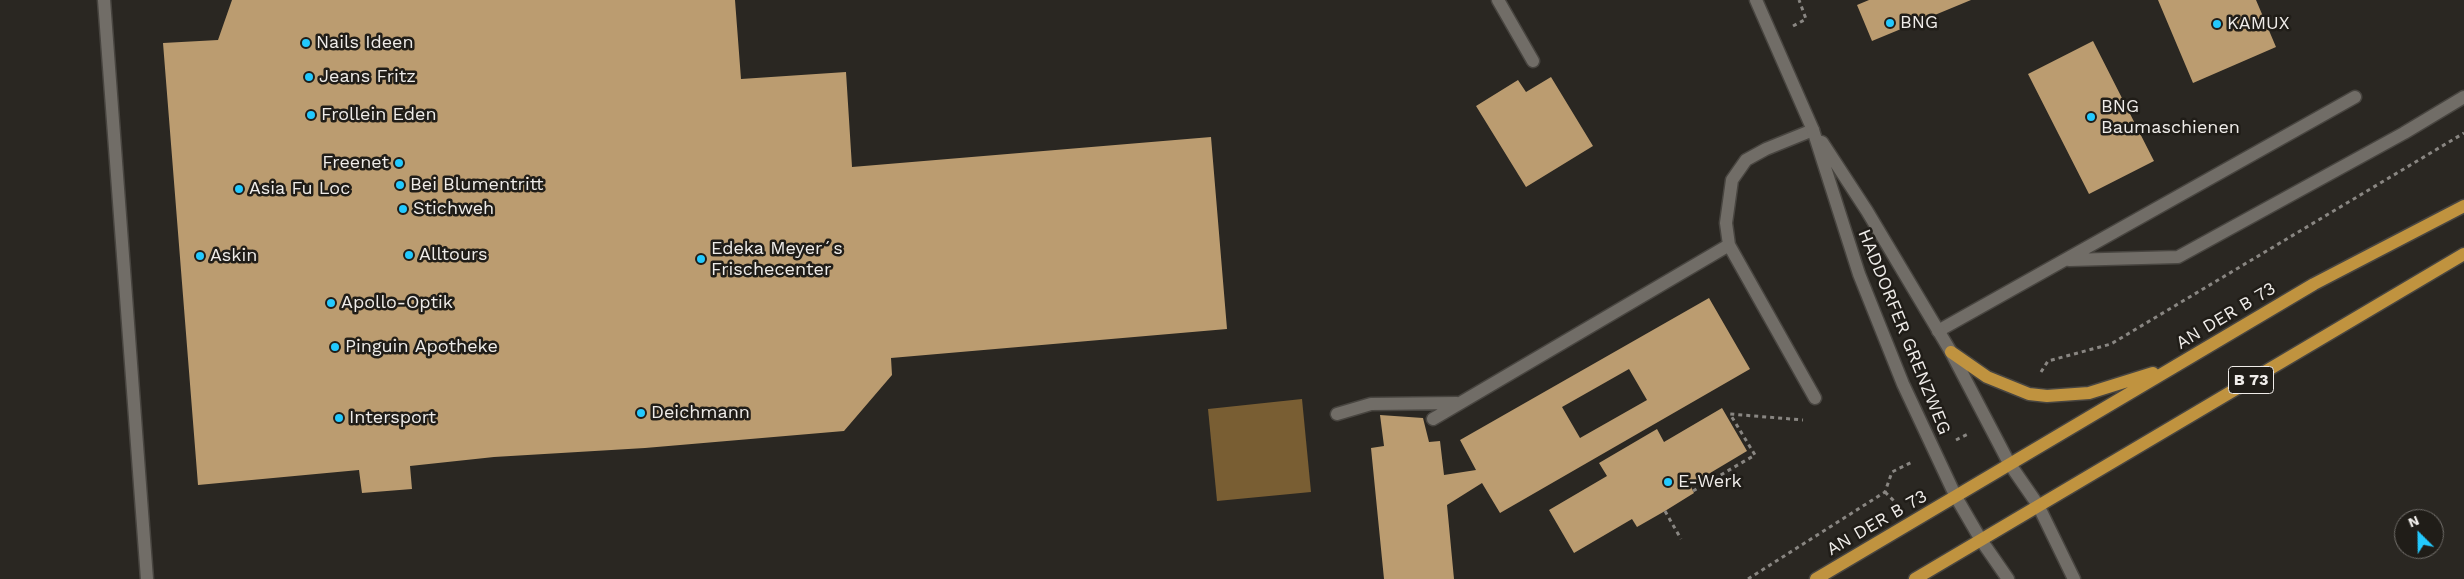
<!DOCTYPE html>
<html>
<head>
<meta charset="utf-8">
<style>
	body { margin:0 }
	#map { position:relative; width:2464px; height:579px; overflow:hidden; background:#2a2722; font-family:"Work Sans",sans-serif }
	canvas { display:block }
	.north { position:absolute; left:2394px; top:509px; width:50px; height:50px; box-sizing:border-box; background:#201d18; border:1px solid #73706c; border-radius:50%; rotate:337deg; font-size:14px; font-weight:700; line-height:20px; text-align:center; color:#efece9 }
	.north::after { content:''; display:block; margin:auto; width:18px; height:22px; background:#23c9fe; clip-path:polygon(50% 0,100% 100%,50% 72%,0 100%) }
</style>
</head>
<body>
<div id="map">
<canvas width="2464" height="579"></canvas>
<div class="north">N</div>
</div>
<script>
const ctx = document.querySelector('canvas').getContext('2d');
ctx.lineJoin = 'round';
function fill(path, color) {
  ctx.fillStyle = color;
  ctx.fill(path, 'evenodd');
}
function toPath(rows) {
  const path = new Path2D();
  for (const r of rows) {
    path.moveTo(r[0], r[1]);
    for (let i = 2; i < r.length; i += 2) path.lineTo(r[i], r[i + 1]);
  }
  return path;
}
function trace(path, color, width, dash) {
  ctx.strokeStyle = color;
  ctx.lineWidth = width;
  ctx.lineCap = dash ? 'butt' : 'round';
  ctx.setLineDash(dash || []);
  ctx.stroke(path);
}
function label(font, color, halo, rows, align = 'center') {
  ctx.font = font + ' "Work Sans",sans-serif';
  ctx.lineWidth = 5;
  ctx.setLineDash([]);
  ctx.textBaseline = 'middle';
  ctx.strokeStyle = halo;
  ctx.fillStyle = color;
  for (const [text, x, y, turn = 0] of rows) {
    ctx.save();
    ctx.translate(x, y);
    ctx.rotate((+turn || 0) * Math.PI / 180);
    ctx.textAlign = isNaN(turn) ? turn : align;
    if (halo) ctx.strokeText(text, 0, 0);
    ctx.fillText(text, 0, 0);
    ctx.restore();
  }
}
const water = toPath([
	[1302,399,1311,492,1217,501,1208,409]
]);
const building = toPath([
	[232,0,735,0,741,79,846,72,852,167,1211,137,1227,329,891,358,892,375,844,431,645,448,494,457,410,466,412,489,362,493,359,470,198,485,163,43,218,40],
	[1869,0,1971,0,1872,41,1857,5],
	[2158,0,2256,0,2276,47,2193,83],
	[2093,41,2154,161,2089,194,2028,74],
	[1551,77,1593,146,1526,187,1476,106,1518,80,1526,92],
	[1709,298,1750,369,1500,513,1482,483,1447,505,1454,579,1384,579,1371,448,1384,446,1380,415,1423,418,1429,442,1440,441,1444,475,1476,470,1460,440],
	[1629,369,1647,400,1580,438,1562,407],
	[1722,408,1747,451,1690,485,1694,493,1665,511,1637,527,1632,519,1574,553,1549,510,1607,476,1599,463,1657,429,1664,442]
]);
const path = toPath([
	[1793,26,1806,19,1799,0],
	[2041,372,2048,361,2111,344,2464,133],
	[1956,440,1968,434],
	[1693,491,1755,455,1730,414,1803,420],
	[1885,492,1897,504],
	[1665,511,1681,539],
	[1748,579,1885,492,1892,472,1912,462]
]);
const service = toPath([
	[104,0,147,579],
	[1498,0,1533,61],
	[1813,130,1766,149,1746,160,1732,180,1726,223,1729,245,1815,398],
	[2069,260,2178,257,2404,133,2464,97],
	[1938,331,2355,97],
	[1337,414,1371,404,1457,403],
	[1433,419,1729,245]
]);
const minor = toPath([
	[1756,0,1813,130,1859,274,1903,384,1956,497,1981,540,2008,579],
	[1822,142,1867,211,1951,352,2009,463,2038,505,2074,579]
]);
const primary = toPath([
	[1951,352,1987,377,2029,394,2047,396,2089,393,2153,373],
	[1816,579,2314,284,2464,206],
	[1915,579,2464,254]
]);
const markers = [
	[1890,23,5,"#23c9fe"],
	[2217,24,5,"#23c9fe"],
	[306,43,5,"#23c9fe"],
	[309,77,5,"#23c9fe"],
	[311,115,5,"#23c9fe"],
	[2091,117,5,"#23c9fe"],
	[399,163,5,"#23c9fe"],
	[400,185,5,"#23c9fe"],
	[239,189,5,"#23c9fe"],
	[403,209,5,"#23c9fe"],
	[409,255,5,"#23c9fe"],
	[200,256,5,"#23c9fe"],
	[701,259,5,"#23c9fe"],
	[331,303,5,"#23c9fe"],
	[335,347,5,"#23c9fe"],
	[641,413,5,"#23c9fe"],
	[339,418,5,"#23c9fe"],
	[1668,482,5,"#23c9fe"]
];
const shields = [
	[2251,380,45]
];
const shieldNames = [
	["B 73",2251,380]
];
const poiNames = [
	["BNG",1900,23],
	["KAMUX",2227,24],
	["Nails Ideen",316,43],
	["Jeans Fritz",319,77],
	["BNG",2101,107],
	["Baumaschienen",2101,128],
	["Frollein Eden",321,115],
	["Freenet",389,163,"right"],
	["Bei Blumentritt",410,185],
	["Asia Fu Loc",249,189],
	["Stichweh",413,209],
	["Edeka Meyer´s",711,249],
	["Frischecenter",711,270],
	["Alltours",419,255],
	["Askin",210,256],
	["Apollo-Optik",341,303],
	["Pinguin Apotheke",345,347],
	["Deichmann",651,413],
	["Intersport",349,418],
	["E-Werk",1678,482]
];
const streetNames = [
	["AN DER B 73",2226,316,-31],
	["HADDORFER GRENZWEG",1904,332,68],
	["AN DER B 73",1877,523,-30]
];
fill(water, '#795e33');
fill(building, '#bb9c70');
trace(service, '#484540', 15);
trace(minor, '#484540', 15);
trace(primary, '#484540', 15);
trace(path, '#898682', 3, [4, 4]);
trace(service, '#716d67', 12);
trace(minor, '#716d67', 12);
trace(primary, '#c0933f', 12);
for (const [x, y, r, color] of markers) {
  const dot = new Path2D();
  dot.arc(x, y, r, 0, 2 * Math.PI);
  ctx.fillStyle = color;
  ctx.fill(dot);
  trace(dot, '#201d18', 2);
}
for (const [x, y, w] of shields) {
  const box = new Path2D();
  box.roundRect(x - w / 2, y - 13.5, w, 27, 4);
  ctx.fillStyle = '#201d18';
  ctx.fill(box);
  trace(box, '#efece9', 1);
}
label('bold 16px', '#efece9', null, shieldNames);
label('18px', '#efece9', '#201d18', poiNames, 'left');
label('18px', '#efece9', '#201d18', streetNames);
</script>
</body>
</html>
